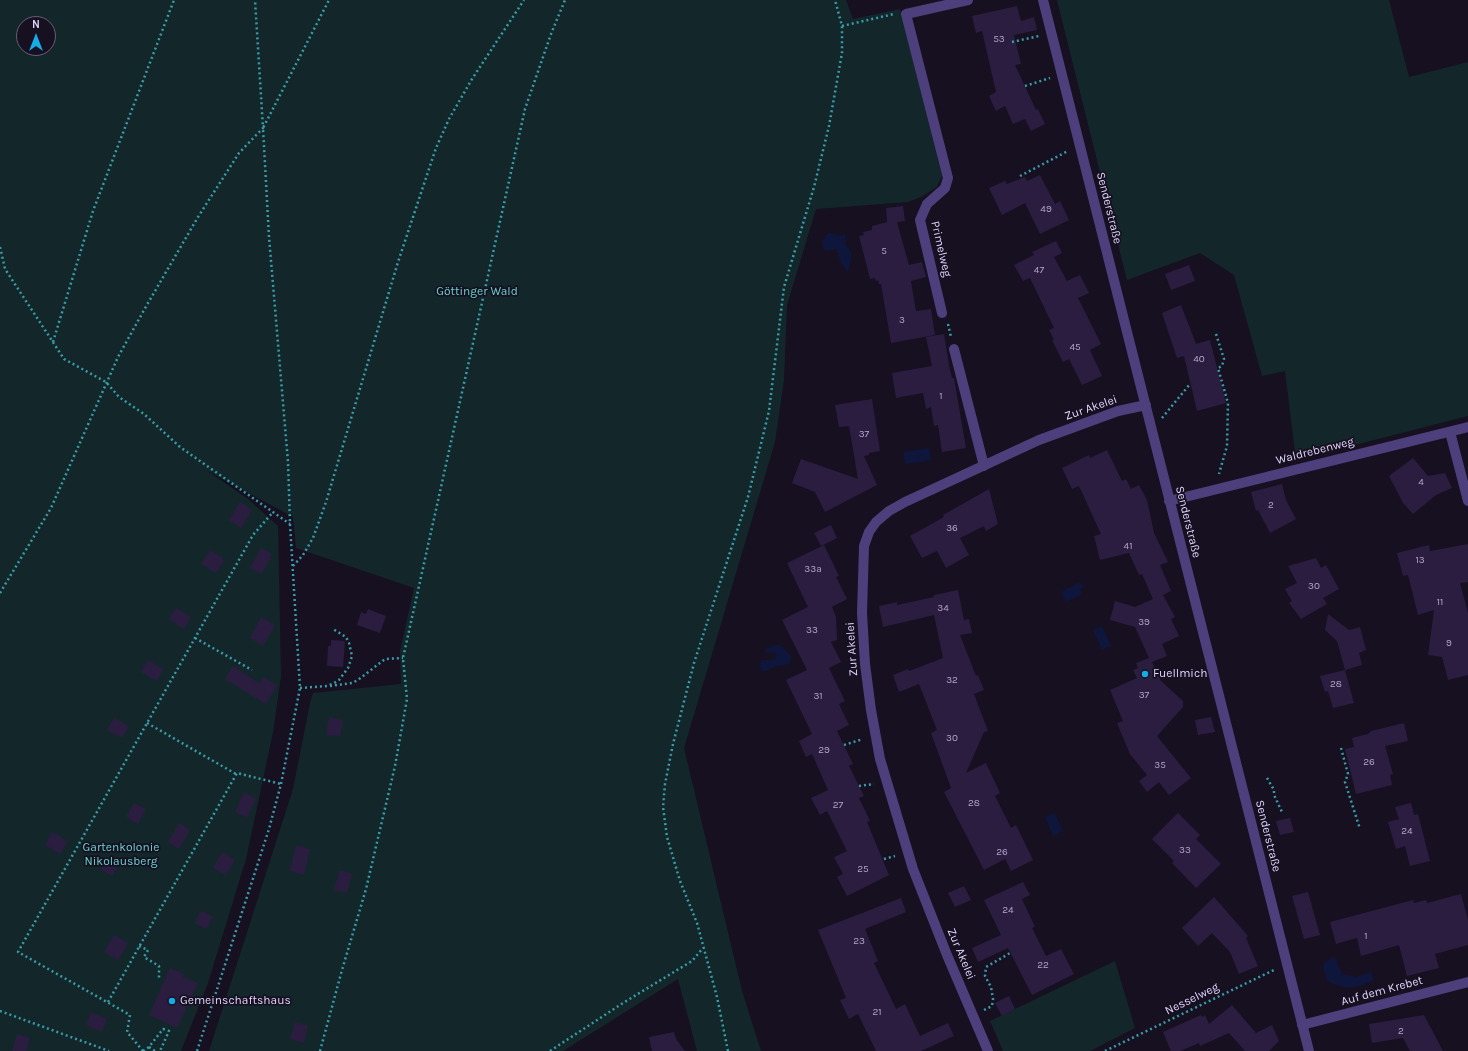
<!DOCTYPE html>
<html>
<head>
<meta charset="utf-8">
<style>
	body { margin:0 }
	#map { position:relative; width:1468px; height:1051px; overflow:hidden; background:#161021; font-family:Karla,sans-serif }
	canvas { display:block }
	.north { position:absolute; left:16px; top:16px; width:40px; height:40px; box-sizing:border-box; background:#161021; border:1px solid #665e78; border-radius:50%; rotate:0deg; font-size:11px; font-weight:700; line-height:16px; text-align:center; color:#dfd4fb }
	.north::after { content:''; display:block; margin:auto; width:14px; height:18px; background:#15abe6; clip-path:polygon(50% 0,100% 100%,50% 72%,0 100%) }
</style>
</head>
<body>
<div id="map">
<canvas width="1468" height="1051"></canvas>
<div class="north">N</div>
</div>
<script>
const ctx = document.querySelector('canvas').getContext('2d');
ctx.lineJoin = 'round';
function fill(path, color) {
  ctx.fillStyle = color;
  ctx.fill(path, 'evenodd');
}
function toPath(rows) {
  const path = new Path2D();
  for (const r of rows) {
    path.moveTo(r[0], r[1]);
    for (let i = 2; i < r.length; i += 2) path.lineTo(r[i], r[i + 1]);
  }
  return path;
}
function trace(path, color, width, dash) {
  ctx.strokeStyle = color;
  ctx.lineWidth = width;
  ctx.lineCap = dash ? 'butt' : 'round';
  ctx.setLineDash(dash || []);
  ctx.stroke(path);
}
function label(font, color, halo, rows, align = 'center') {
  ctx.font = font + ' Karla,sans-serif';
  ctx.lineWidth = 3.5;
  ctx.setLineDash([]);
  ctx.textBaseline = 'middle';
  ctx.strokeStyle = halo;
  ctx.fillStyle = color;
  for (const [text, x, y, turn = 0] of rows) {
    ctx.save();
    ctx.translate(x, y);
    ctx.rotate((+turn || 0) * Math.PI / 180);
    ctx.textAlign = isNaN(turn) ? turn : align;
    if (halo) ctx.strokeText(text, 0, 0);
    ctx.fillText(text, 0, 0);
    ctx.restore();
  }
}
const green = toPath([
	[0,0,846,0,853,19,900,9,942,176,937,187,921,197,908,202,816,209,787,305,784,380,775,442,684,748,742,991,761,1051,697,1051,678,979,563,1051,209,1051,293,789,310,703,313,693,401,684,400,651,414,588,296,548,293,517,206,470,248,499,278,526,281,676,273,732,246,859,208,983,181,1051,0,1051],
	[24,24,48,24,48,48,24,48],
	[1057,0,1389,0,1409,77,1468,62,1468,416,1296,460,1285,371,1262,376,1234,275,1200,253,1127,280],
	[1115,961,1135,1028,1090,1051,1003,1051,990,1021]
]);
const water = toPath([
	[829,232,839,236,845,234,846,245,851,252,851,259,848,272,841,263,836,249,828,251,823,248,822,241],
	[929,448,931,460,905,464,903,452],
	[1080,582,1083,587,1080,589,1082,594,1066,602,1061,592],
	[1102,626,1111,646,1102,650,1093,630],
	[776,645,781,645,791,656,790,664,776,666,766,671,762,671,759,666,762,660,774,660,777,656,775,652,766,653,765,649],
	[1055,813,1063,831,1053,836,1045,817],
	[1332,958,1336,958,1338,961,1337,964,1342,974,1356,977,1371,972,1374,980,1361,986,1346,988,1331,983,1327,980,1323,968,1324,963]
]);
const building = toPath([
	[1017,6,1021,21,1034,17,1037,30,1014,35,1021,64,1015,65,1036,110,1038,109,1045,124,1031,131,1025,119,1013,124,1005,106,996,111,989,96,996,92,982,31,976,33,972,16],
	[1040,175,1055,204,1060,201,1069,220,1040,234,1025,203,1002,215,989,188,1005,181,1007,184,1025,177,1027,181],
	[903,206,905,221,897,222,909,265,922,262,926,277,911,281,916,311,931,309,935,335,891,343,881,284,879,284,878,280,876,281,875,278,870,279,859,236,864,235,863,232,872,230,872,226,887,222,886,208],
	[1056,241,1062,253,1054,257,1067,281,1080,275,1089,293,1078,298,1101,344,1090,350,1102,376,1082,385,1069,359,1063,362,1052,340,1054,340,1049,330,1054,328,1030,278,1023,281,1014,265,1034,255,1032,252],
	[1189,265,1195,281,1171,290,1165,274],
	[1181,305,1196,344,1210,340,1226,403,1197,411,1184,356,1177,358,1162,313],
	[944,334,949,365,952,378,954,378,966,448,942,452,938,425,934,426,931,407,926,409,923,393,896,398,892,373,932,366,926,337],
	[872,399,880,451,869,453,869,455,864,456,877,485,825,512,815,492,792,483,801,459,858,479,849,426,839,427,835,405],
	[1107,450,1122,481,1126,479,1131,489,1139,485,1147,500,1154,533,1168,562,1160,565,1171,591,1163,595,1175,617,1171,619,1179,636,1162,644,1167,656,1152,662,1161,681,1183,701,1183,707,1157,736,1191,778,1169,795,1159,782,1147,792,1139,781,1147,775,1130,754,1117,723,1123,721,1110,690,1137,678,1133,670,1138,668,1136,663,1149,658,1135,627,1110,620,1115,601,1135,607,1153,599,1142,574,1139,575,1129,553,1100,560,1094,536,1101,534,1079,486,1072,489,1062,468,1089,455,1090,458],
	[1413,458,1428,476,1445,473,1452,488,1436,495,1413,514,1403,503,1389,476],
	[1282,484,1286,500,1296,519,1270,533,1258,510,1256,511,1251,492],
	[989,489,998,524,986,531,984,526,960,538,969,555,946,568,937,551,922,558,910,536,944,517,943,515],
	[240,502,252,510,241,528,229,520],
	[831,525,837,538,821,546,814,533],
	[1468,544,1468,582,1460,583,1468,613,1468,675,1448,680,1442,657,1428,655,1434,610,1418,615,1408,575,1403,576,1397,553,1429,545,1430,551],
	[824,545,839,576,836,577,847,599,832,607,836,617,837,640,831,642,841,662,829,668,845,701,839,704,849,725,837,731,853,764,849,766,864,796,859,798,870,821,867,822,889,875,847,896,837,877,843,874,834,857,847,851,827,811,820,815,811,798,828,790,812,754,806,757,799,741,812,734,786,680,807,670,782,620,808,607,787,563],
	[261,548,272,554,262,574,250,568],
	[210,550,223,558,222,560,224,561,216,573,201,564],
	[1316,558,1321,568,1326,565,1339,589,1323,598,1327,604,1301,619,1289,603,1292,601,1285,589,1297,583,1288,566],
	[958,590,964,620,969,619,972,633,960,635,976,676,978,675,984,690,974,694,988,731,984,732,966,773,986,763,1000,793,995,796,1011,828,1016,825,1033,860,1011,871,1005,859,984,870,944,792,951,788,931,733,937,730,919,684,899,692,893,675,908,669,909,671,943,658,934,615,883,627,879,606,897,602,897,605,934,597,934,595],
	[176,608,191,617,184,629,169,619],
	[368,609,386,616,380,633,357,625,361,612,366,614],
	[1328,614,1349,630,1360,627,1366,650,1359,653,1362,665,1345,670,1337,641,1325,630],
	[261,617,275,625,263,646,250,638],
	[331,640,345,641,343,667,327,666,328,646,331,646],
	[148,660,163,669,157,681,141,672],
	[233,666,260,684,263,677,277,685,266,704,225,679],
	[1345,670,1354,703,1333,708,1328,691,1325,692,1320,676],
	[329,717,343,720,340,736,326,735],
	[1211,717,1215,732,1198,735,1195,720],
	[114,718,129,726,122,738,107,730],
	[1404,723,1408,741,1385,746,1393,774,1390,775,1392,785,1356,794,1345,749,1354,747,1352,738,1368,734,1371,731],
	[244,792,256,799,247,818,235,812],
	[134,803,146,809,138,824,126,817],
	[1411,803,1414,815,1418,814,1430,861,1410,866,1405,846,1396,849,1388,822,1399,819,1395,807],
	[1178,813,1200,835,1196,839,1221,864,1196,888,1172,863,1174,861,1152,839],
	[1290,818,1294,832,1280,835,1276,821],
	[179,823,190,830,179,849,168,842],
	[52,832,68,841,60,854,45,845],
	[296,845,310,849,304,875,290,871],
	[222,852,235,860,226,875,213,868],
	[109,855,121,861,112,876,100,869],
	[340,870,352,874,347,893,334,890],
	[1023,882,1030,895,1022,899,1035,927,1032,928,1046,956,1061,949,1074,974,1032,995,1008,948,978,962,972,948,1001,935,984,900],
	[964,886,971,900,955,907,948,893],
	[1308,892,1320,935,1304,939,1292,896],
	[1461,894,1468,920,1468,945,1435,954,1439,968,1407,976,1399,945,1361,956,1357,938,1336,944,1330,922,1413,900,1414,903,1426,900,1427,903],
	[1214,897,1248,936,1246,938,1258,966,1239,974,1230,952,1212,933,1198,946,1182,928],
	[901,898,906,912,865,929,878,961,874,963,896,1009,905,1004,920,1036,948,1023,954,1036,921,1051,876,1051,858,1014,849,1019,840,1000,846,998,818,930],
	[201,910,213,917,206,929,195,923],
	[114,935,128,943,118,960,104,952],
	[170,968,184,974,183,977,198,983,177,1028,149,1015],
	[1009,996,1015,1009,1002,1016,995,1003],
	[1232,1005,1256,1033,1272,1025,1279,1041,1269,1051,1245,1051,1229,1033,1200,1046,1199,1043,1180,1051,1171,1051,1163,1032,1201,1015,1202,1017,1205,1015,1209,1024],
	[91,1012,107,1019,102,1032,86,1025],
	[1424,1015,1443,1051,1410,1051,1403,1038,1372,1043,1369,1024],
	[295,1022,308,1026,304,1043,290,1039],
	[674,1032,676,1039,685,1051,652,1051,649,1037],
	[17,1034,30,1038,26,1051,12,1051]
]);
const path = toPath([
	[842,26,894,14],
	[1012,42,1039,36],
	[1025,86,1050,78],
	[1020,176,1068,151],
	[0,247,5,269,64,359,106,382,119,397,144,414,180,447,290,524],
	[948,324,951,337],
	[1216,334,1224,359,1222,366,1218,368,1228,403,1227,446,1219,474],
	[53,342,93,211,174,0],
	[1162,418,1190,384],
	[293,566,303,555,313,538,326,502,398,262,436,148,449,119,472,79,524,0],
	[0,593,51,508,118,357,144,310,198,217,239,153,263,128,255,0],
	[195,638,252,670],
	[330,686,352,683,358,680,385,659,403,658],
	[300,688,327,686,334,683,339,680,348,668,352,656,349,643,346,637,333,629],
	[147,723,236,774],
	[844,745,863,739],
	[1341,748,1348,774,1345,782,1360,829],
	[1267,778,1274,790,1274,795,1282,812],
	[859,786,874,784],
	[884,859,895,856],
	[139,946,148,950,144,957,159,966,159,978],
	[108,1002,237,773,281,784],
	[984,1010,992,1006,993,999,991,987,985,976,986,967,1010,953],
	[0,1011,109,1051],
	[149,1047,155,1051],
	[143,1051,127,1032,130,1015,18,952,253,535,273,512],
	[143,1051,149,1047,163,1029,169,1031,160,1051],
	[197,1051,269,829,281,784,300,688,290,524,288,462,269,237,263,128,329,0],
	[320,1051,342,970,366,889,395,766,407,699,403,658,525,109,551,34,565,0],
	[550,1051,623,1003,692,961,703,948],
	[728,1051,717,997,697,923,680,881,667,837,663,807,665,784,673,744,694,663,748,497,769,411,784,287,814,187,829,126,842,53,842,26,835,0],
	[1105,1051,1276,969]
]);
const street = toPath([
	[1043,0,1309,1051],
	[942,313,920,220,927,204,945,188,948,178,906,14,968,0],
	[954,349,984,466],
	[1450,432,1468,501],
	[1169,501,1468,427],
	[1302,1025,1468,982],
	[988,1051,947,955,913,869,880,759,871,710,865,664,862,613,864,546,869,532,876,522,889,511,905,502,1039,440,1118,411,1146,405]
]);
const markers = [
	[1145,674,4,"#15abe6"],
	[172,1001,4,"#15abe6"]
];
const numberNames = [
	["53",999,39],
	["49",1046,209],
	["5",884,251],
	["47",1039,270],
	["3",902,320],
	["45",1075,347],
	["40",1199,359],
	["1",941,396],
	["37",864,434],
	["4",1421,482],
	["2",1271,505],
	["36",952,528],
	["41",1128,546],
	["13",1420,560],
	["33a",813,569],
	["30",1314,586],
	["11",1440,602],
	["34",943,608],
	["39",1144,622],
	["33",812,630],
	["9",1449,643],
	["32",952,680],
	["28",1336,684],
	["37",1144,695],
	["31",818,696],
	["30",952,738],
	["29",824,750],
	["26",1369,762],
	["35",1160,765],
	["28",974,803],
	["27",838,805],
	["24",1407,831],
	["33",1185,850],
	["26",1002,852],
	["25",863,869],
	["24",1008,910],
	["1",1366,936],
	["23",859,941],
	["22",1043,965],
	["21",877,1012],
	["2",1401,1031]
];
const streetNames = [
	["Senderstraße",1109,208,76],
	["Primelweg",941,249,77],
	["Zur Akelei",1091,408,-19],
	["Waldrebenweg",1315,451,-14],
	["Senderstraße",1188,522,76],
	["Zur Akelei",852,649,-94],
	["Senderstraße",1268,836,76],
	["Zur Akelei",961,954,67],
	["Auf dem Krebet",1382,991,-15],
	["Nesselweg",1192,999,-26]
];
const parkNames = [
	["Göttinger Wald",477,292],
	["Gartenkolonie",121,848],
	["Nikolausberg",121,862]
];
const poiNames = [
	["Fuellmich",1153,674],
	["Gemeinschaftshaus",180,1001]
];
fill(green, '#13272b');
fill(water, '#0e163c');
fill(building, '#2b1d40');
trace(path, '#399ca9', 2.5, [2, 3]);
trace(street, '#4c3f7c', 10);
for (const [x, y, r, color] of markers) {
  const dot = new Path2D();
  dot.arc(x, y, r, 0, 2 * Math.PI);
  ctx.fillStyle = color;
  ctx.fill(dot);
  trace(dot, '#161021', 1.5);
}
label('10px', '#b2a6cc', null, numberNames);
label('12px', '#dfd4fb', '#161021', streetNames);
label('12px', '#67d4cc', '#161021', parkNames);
label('12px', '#dfd4fb', '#161021', poiNames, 'left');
</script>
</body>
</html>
